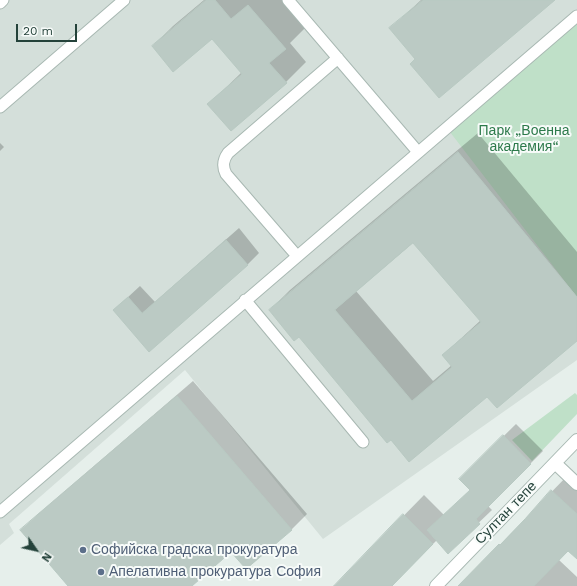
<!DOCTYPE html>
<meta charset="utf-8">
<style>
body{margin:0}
#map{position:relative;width:577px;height:586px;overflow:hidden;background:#e6efeb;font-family:"Work Sans",sans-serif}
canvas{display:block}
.north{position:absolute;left:16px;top:530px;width:40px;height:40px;-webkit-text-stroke:3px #f7fbf9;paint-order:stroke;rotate:124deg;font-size:11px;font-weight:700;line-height:16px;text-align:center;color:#24423a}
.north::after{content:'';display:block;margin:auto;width:14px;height:18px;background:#24423a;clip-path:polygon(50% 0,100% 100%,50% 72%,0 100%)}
.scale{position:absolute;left:16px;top:24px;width:61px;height:18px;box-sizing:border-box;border:2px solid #24423a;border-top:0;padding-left:5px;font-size:12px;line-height:14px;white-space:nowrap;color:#24423a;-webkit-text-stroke:3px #f7fbf9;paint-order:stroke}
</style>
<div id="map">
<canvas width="577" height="586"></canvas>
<div class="north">N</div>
<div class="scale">20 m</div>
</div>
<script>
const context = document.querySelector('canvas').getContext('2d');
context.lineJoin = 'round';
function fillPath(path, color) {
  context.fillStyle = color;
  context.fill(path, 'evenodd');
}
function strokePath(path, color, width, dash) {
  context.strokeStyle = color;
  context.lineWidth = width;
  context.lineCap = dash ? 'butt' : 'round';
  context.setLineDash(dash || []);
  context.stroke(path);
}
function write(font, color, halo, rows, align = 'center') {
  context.font = font + ' "Work Sans",sans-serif';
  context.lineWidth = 4;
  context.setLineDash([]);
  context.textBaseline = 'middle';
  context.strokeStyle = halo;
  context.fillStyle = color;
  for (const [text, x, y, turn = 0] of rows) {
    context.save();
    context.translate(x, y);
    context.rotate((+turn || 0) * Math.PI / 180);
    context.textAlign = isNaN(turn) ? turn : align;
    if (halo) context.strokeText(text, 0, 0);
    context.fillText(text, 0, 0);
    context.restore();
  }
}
fillPath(new Path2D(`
 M0,0H577V360L323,539L185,370L9,524L14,533L0,545Z`), '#d4dfda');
fillPath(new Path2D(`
 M577,22V297L450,132Z
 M575,393L577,395V414L532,461L512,440Z`), '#bfe0c8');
fillPath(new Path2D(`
 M204,0H282L305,28L290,43L306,62L286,82L209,104L242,72L212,37L153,46L173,26Z
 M421,0H553L416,59L391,28Z
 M478,133L577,252V340L487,395L409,460L299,335L270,310L290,290ZM414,242L481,320L443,355L452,365L433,381L356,291Z
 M0,143L4,147L0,151Z
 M239,228L259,253L247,265L149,350L114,310L140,286L155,302Z
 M193,381L307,514L292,529L247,568L232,550L190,586H69L22,530L37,515Z
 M516,424L543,451L488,506L492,510L448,552L437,540L391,586H335L424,495L444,515L471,490L460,479Z
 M570,473L577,479V558L568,549L559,560L577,577V586H460Z`), '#0003');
const building = new Path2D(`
 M206,0H215L231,19L248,5L286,49L269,63L287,83L231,131L207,104L242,74L212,39L173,72L152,46Z
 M423,0H555L439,98L410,64L415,59L389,28Z
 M458,152L577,297V341L497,408L487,397L409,462L391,440L387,443L299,337L294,341L269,310ZM413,243L481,322L442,355L452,367L412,401L335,310Z
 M226,240L248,265L149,352L113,310L128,297L142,313Z
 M177,396L292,530L246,569L231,552L192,586H68L20,530Z
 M503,435L531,464L476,519L480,524L448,554L427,530L470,490L459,479Z
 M551,490L577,514V559L568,551L534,586H458L499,544L500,545L525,519Z
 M403,514L433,544L392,586H334Z`);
fillPath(building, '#bbcac4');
strokePath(building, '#b8c9c2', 1);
const service = new Path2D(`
 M288,0L418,152
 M0,3L3,0
 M0,107L124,0
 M297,256L226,174C222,166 223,160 228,153L338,58
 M245,300L363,442
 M0,512L577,16`);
const minor = new Path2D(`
 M555,463L577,484
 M436,586L577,440`);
strokePath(service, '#a8b8b2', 13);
strokePath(minor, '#a8b8b2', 14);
strokePath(service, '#fff', 11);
strokePath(minor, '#fff', 12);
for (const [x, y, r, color] of [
 [83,550,4,"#5c6f8a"],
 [101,572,4,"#5c6f8a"]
]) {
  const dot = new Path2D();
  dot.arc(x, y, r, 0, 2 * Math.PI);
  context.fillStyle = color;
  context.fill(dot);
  strokePath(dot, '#f7fbf9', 1.5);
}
write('14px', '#2d7a4b', '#f7fbf9', [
 ["Парк „Военна",524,131],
 ["академия“",524,147]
]);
write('14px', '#24423a', '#f7fbf9', [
 ["Султан тепе",506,513,-46]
]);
write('14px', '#4e5e75', '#f7fbf9', [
 ["Софийска градска прокуратура",91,550],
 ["Апелативна прокуратура София",109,572]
], 'left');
</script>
